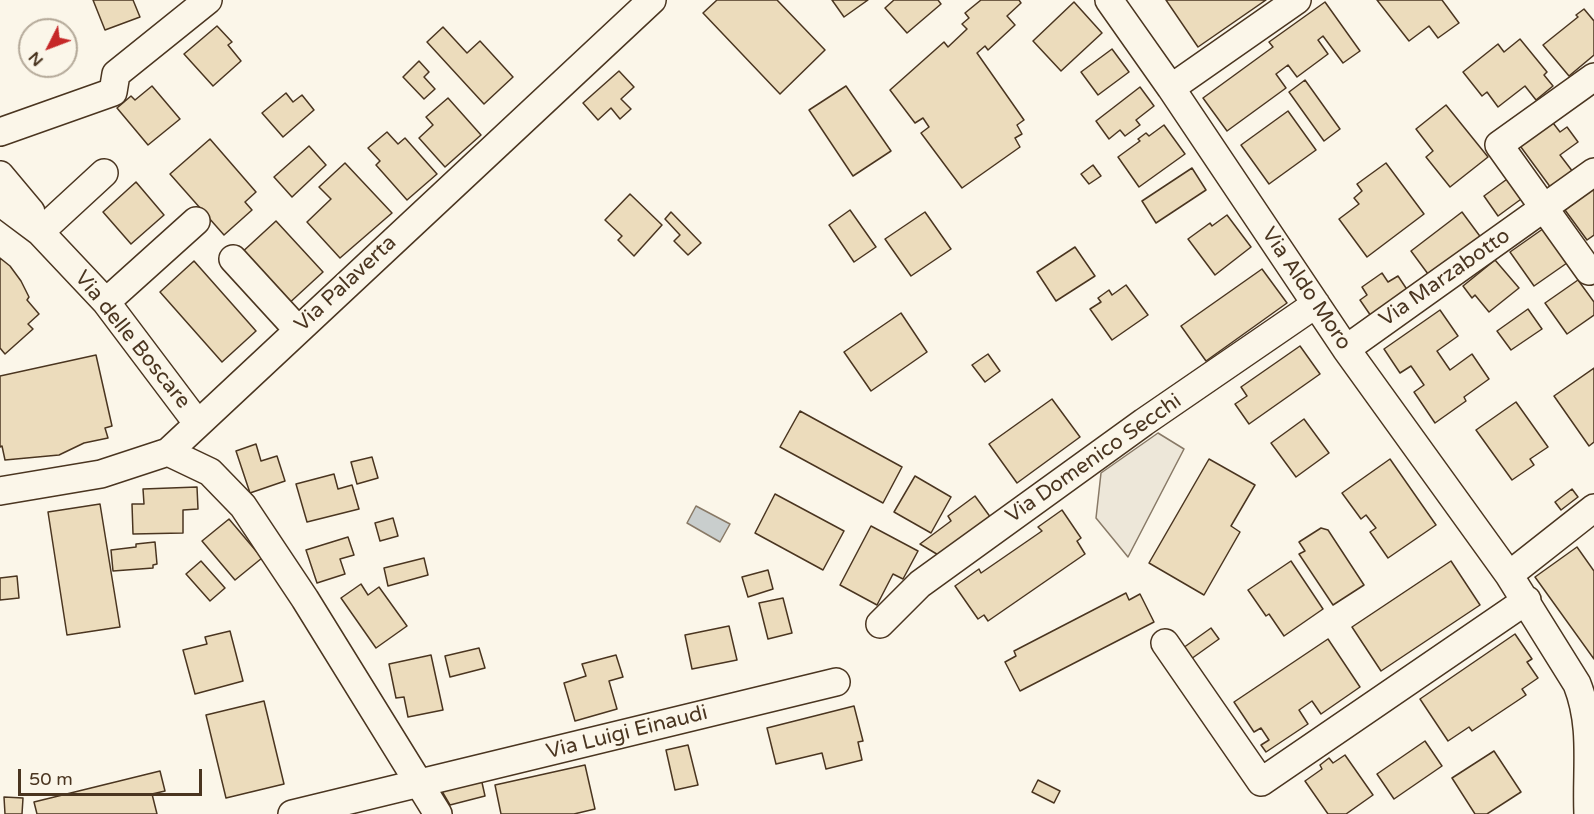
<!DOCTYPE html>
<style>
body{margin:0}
#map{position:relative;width:1594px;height:814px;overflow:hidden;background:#fbf6e9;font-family:"Varela Round",sans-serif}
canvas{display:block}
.north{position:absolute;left:18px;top:18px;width:60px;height:60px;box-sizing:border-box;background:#fbf6e9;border:2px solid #b4a999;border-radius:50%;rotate:228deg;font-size:16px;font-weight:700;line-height:24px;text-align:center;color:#4a3520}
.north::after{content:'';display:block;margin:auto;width:21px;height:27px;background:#c62828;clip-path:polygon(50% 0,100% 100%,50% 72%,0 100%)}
.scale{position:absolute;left:18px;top:769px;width:184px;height:27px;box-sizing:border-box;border:3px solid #4a3520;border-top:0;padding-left:8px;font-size:18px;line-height:21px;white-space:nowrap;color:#4a3520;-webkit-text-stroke:4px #fbf6e9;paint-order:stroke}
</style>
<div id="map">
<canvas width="1594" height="814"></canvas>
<div class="north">N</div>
<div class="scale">50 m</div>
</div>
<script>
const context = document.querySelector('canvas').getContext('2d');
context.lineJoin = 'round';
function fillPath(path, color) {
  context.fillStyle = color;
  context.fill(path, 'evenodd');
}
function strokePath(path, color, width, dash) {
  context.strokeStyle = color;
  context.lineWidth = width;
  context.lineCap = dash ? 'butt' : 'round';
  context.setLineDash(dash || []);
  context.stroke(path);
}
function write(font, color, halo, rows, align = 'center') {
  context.font = font + ' "Varela Round",sans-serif';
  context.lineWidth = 4.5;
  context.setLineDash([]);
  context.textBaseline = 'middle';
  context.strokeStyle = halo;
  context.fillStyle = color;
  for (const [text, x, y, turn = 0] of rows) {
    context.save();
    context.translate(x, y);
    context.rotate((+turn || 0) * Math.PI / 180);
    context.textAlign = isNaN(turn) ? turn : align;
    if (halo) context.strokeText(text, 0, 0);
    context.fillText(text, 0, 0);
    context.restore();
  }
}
const parking = new Path2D(`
 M1158,433L1184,449L1128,557L1096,518L1101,473Z`);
fillPath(parking, '#ede7d9');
strokePath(parking, '#887966', 1.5);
const water = new Path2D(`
 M696,506L730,524L720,542L687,523Z`);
fillPath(water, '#c9cecd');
strokePath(water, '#887966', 1.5);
const building = new Path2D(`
 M93,0H133L140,17L105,30Z
 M717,0H777L825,50L780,94L703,13Z
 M832,0H868L844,17Z
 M894,0H938L941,4L907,33L885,8Z
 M981,0H1019L1021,3L1007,16L1015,25L988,50L985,46L977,53L1024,120L1017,125L1022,134L1015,138L1020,147L962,188L921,133L929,127L923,118L915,123L890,90L944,42L948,47L967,29L962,24L969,18L965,13Z
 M1166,0H1266L1198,47Z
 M1377,0H1442L1459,23L1438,38L1429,26L1409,41Z
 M1074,2L1102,33L1061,71L1033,41Z
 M1325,2L1360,51L1343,63L1323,36L1318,40L1328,54L1297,77L1288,65L1276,74L1286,88L1227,131L1203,98L1273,47L1269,42Z
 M1584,9L1594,21V55L1569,76L1543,45L1578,17L1576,15Z
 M217,26L232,42L228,45L241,61L213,86L184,54Z
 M443,27L467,53L480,41L513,77L484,104L427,42Z
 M1520,39L1547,72L1544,75L1553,86L1536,100L1525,86L1498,107L1487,92L1482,96L1463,72L1498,44L1504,52Z
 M1112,49L1129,72L1098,95L1081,72Z
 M419,61L429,72L424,77L435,89L424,99L403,77Z
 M619,71L634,87L621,99L631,109L620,119L611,108L598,120L583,103Z
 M1305,80L1340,129L1324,141L1289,92Z
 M152,86L180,119L148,145L117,108L131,96L135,100Z
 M846,86L891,151L853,176L809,110Z
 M1140,87L1154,106L1136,120L1140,125L1125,136L1120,130L1109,139L1096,121Z
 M286,93L293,102L302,95L314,110L283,137L262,113Z
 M448,98L481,135L445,167L419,138L433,125L426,117Z
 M1446,105L1488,157L1450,187L1426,157L1433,151L1416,129Z
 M1288,111L1316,150L1269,184L1241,145Z
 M1550,119L1560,132L1567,127L1578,142L1560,155L1573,172L1551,188L1518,143Z
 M1164,125L1185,154L1139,187L1118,157L1140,141L1138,139L1146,133L1149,136Z
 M387,132L398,144L405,138L437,174L407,200L376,165L380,161L368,148Z
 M210,139L256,192L245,202L252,210L224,235L170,174Z
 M309,146L326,165L292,197L274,177Z
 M345,163L392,213L340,258L307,222L331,199L319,187Z
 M1386,163L1424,214L1367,257L1339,219L1359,204L1354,198L1362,191L1357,184Z
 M1093,165L1101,176L1089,184L1081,174Z
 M1192,168L1206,190L1156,223L1142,201Z
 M1514,174L1528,194L1498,216L1484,196Z
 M136,182L164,215L131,244L103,212Z
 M1594,188V235L1587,240L1565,210Z
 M630,194L662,225L634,256L618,240L622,236L605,220Z
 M850,210L876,247L854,262L829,225Z
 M671,212L701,243L688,255L674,241L680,235L665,219Z
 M925,212L951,249L911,276L885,239Z
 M1462,212L1482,239L1431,278L1411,251Z
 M1227,215L1251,247L1215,275L1188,239L1210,223L1212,226Z
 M276,221L323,272L286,306L239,255Z
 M1547,226L1567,263L1534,286L1510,252Z
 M1075,247L1095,276L1056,301L1037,272Z
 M0,258L10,266L21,281L29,297L27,300L39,314L28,324L33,329L5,354L0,348Z
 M1495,260L1519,288L1489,312L1475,295L1472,298L1463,286Z
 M194,261L256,331L222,362L160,292Z
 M1262,269L1287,303L1206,361L1181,326Z
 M1382,273L1388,282L1398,276L1408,291L1371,316L1360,300L1367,295L1362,287Z
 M1578,280L1594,302V315L1567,334L1545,303Z
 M1126,285L1148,315L1112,340L1090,309L1101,302L1098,298L1109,290L1112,295Z
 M1528,309L1542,329L1511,350L1497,331Z
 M1440,310L1458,336L1437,351L1450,370L1472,354L1489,379L1464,397L1466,401L1435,423L1414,392L1424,385L1411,366L1400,373L1384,349Z
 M901,313L927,352L871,391L844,352Z
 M1300,346L1320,374L1249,424L1235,404L1247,396L1241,387Z
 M988,354L1000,371L985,382L972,365Z
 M96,355L112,426L105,428L108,438L84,443L59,455L5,460L2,446L0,447V376Z
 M1594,368V442L1589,446L1554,396Z
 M1052,399L1080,437L1017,483L989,444Z
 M1516,402L1548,447L1530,459L1534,465L1512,480L1476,430Z
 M800,411L902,467L883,503L780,447Z
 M1304,419L1329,453L1296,477L1271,443Z
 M256,444L261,461L277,456L285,481L250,493L236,451Z
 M372,457L378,478L357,484L351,462Z
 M1209,459L1255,485L1231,526L1240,532L1204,595L1149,563Z
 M1390,459L1436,525L1388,558L1370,532L1376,528L1366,515L1361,519L1342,493Z
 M334,474L338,489L352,485L359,509L307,522L296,484Z
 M915,476L951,497L931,533L894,512Z
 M197,487L198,509L183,510V533L133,534L132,504H144L143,489Z
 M1572,489L1578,497L1561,510L1555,502Z
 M775,494L844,531L823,570L755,533Z
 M975,496L991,518L940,556L920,544L951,521L948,516Z
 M100,504L120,627L67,635L48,512Z
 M1062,510L1081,538L1077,541L1085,554L988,621L984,615L978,619L955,586L979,569L981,573L1042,531L1038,527Z
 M393,518L398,536L380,541L375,523Z
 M229,519L262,558L235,580L202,541Z
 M871,526L918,551L903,579L893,574L877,605L840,585Z
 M1321,528L1328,530L1364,585L1333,605L1299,554L1305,551L1299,542Z
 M348,537L354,555L340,559L345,574L317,583L306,550Z
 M155,542L157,564L153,565V568L113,571L111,550L136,547V544Z
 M1577,547L1594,571V659L1535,577Z
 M424,558L428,575L388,586L384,568Z
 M201,561L225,588L210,601L186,574Z
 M1291,561L1323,609L1284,636L1269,614L1266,616L1248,590Z
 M1451,561L1480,605L1381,671L1352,627Z
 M768,570L773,589L748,597L742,577Z
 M17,576L19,598L0,600V578Z
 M361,584L368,595L379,587L407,626L376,648L341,598Z
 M1126,593L1129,600L1140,594L1154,622L1020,691L1005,662L1016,656L1014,651Z
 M783,598L792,633L768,639L759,603Z
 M729,626L737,660L692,669L685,635Z
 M1211,628L1219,639L1191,659L1183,648Z
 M230,631L243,681L195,694L183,650L207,644L205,637Z
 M1515,634L1532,659L1527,662L1538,678L1522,689L1526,695L1472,731L1469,727L1448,741L1420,699Z
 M1328,639L1360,687L1321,714L1312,701L1299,710L1308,724L1266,752L1261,745L1269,740L1261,728L1254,732L1234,702Z
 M479,648L485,668L450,677L445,656Z
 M431,655L443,710L408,717L404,697L396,698L389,664Z
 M616,655L623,677L609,681L617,709L575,721L564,683L586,676L582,664Z
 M264,701L284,784L226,798L206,715Z
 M854,706L863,741L858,742L862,760L826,769L822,753L776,764L767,728Z
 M1425,741L1442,766L1394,799L1377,774Z
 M688,745L698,785L675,790L666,750Z
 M1494,751L1521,792L1487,814H1475L1452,778Z
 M1345,755L1373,795L1346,814H1328L1305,781L1322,769L1320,765L1329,758L1333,763Z
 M585,765L595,809L574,814H501L495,785Z
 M160,771L165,791L152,794L157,814H37L34,802Z
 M481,778L485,796L450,805L443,793L442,788Z
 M1038,780L1060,791L1054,803L1032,792Z
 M4,797L23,798L22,814H5Z`);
fillPath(building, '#ecdcbc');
strokePath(building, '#4a3520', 1.5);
const minor = new Path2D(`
 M1109,0L1171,88L1346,349L1509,575L1577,684C1594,727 1586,769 1588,814
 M1171,88L1297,0
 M0,132L113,92L116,74L208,0
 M0,175L31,212
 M0,202L40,232L106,302L198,424
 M40,232L104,173
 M233,259L298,330
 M1589,271L1499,145L1594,77
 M106,302L196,221
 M1346,349L1594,172
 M168,452L210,472L243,506L305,599L438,814
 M0,491L101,474L168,452L652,0
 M1509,575L1594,508
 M880,624L920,584L1144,422L1316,304
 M1165,643L1261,782L1527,600
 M292,814L836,682`);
strokePath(minor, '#4a3520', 30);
strokePath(minor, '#fbf6e9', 27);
write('21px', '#4a3520', '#fbf6e9', [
 ["Via Marzabotto",1445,278,-35],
 ["Via Palaverta",346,284,-43],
 ["Via Aldo Moro",1306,289,56],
 ["Via delle Boscare",132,340,51],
 ["Via Domenico Secchi",1094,459,-35],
 ["Via Luigi Einaudi",627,733,-14]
]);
</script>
